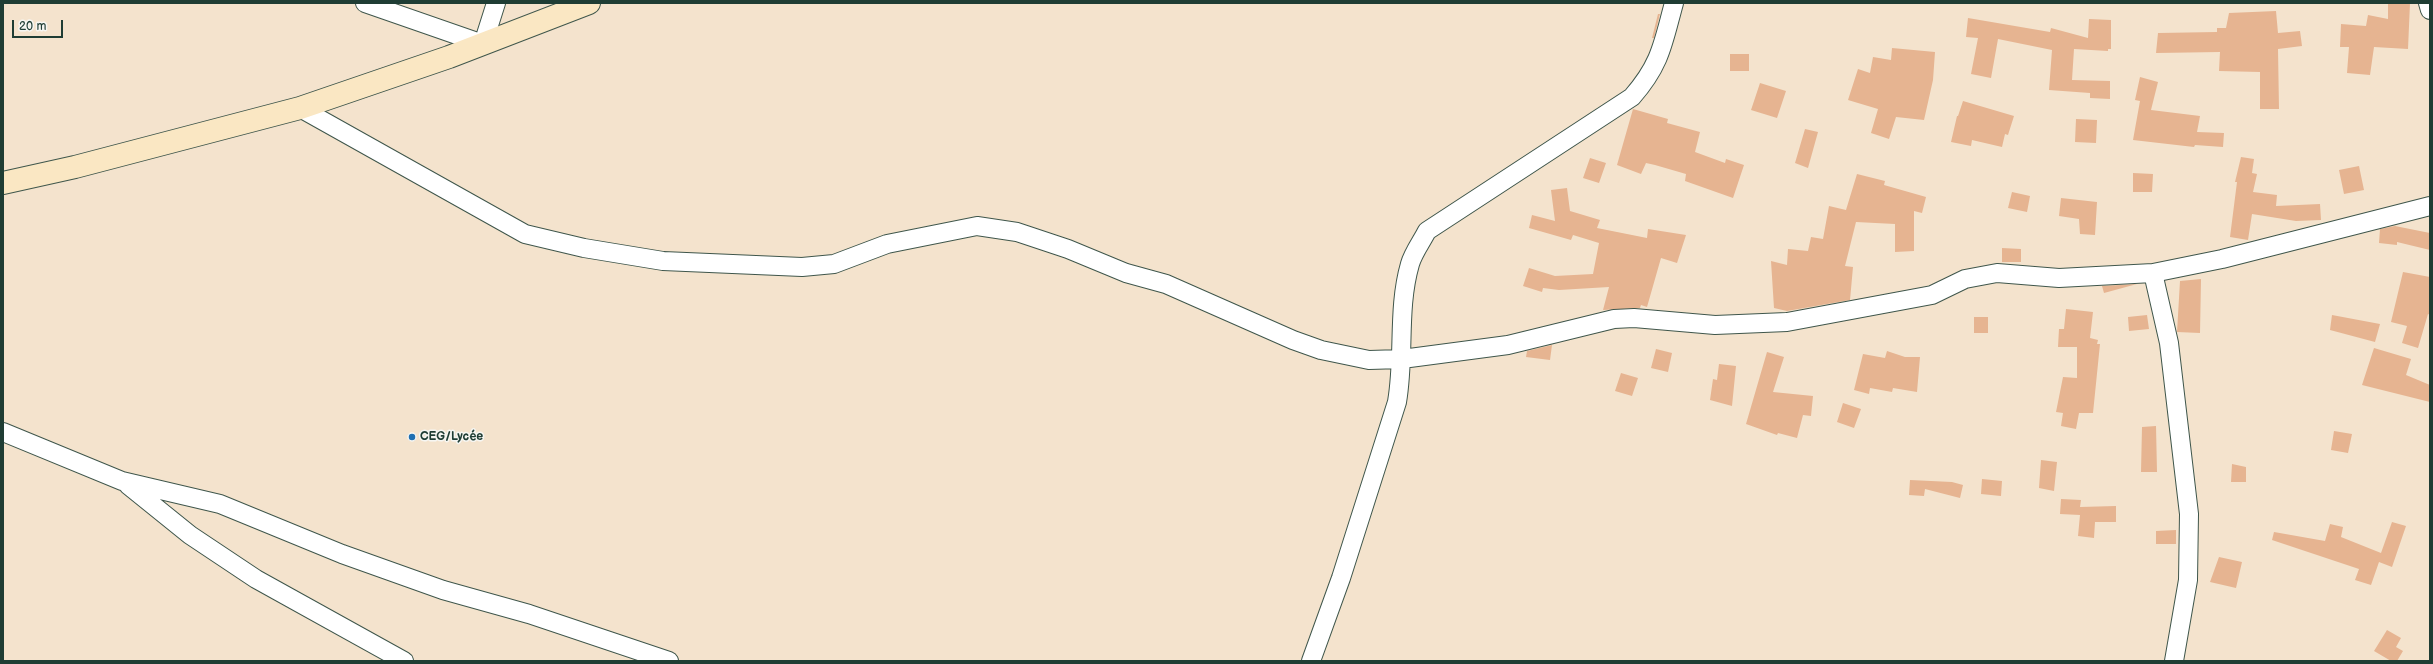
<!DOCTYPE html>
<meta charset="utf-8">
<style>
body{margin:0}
#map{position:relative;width:2433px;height:664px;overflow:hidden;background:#f4e3cd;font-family:"Balsamiq Sans",sans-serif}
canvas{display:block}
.frame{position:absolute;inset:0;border:4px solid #1f3d34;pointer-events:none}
.scale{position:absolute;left:12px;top:20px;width:51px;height:18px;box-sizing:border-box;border:2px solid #1f3d34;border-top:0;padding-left:5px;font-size:12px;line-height:14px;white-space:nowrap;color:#1f3d34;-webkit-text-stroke:3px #f6f6f2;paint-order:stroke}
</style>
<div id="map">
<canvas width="2433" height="664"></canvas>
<div class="frame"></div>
<div class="scale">20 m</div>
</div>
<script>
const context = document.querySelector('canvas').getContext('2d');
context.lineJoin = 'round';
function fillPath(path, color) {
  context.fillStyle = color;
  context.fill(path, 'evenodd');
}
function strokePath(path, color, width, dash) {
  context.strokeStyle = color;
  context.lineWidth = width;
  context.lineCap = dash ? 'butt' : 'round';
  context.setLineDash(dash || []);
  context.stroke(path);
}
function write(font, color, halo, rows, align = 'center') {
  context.font = font + ' "Balsamiq Sans",sans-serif';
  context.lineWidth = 3;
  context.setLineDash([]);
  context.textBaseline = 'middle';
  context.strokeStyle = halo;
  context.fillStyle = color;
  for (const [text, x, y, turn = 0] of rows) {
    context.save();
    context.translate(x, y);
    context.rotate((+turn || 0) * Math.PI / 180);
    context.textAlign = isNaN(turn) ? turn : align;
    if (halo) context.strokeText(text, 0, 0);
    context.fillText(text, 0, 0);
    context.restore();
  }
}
fillPath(new Path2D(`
 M2388,3H2410L2408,49L2374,47L2370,75L2347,73L2349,47H2340L2341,24L2366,26L2368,15L2388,19Z
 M2276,11L2278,33L2300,31L2302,46L2278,49L2279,109H2260V72L2219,71L2220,52L2156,53L2158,33L2217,32V28H2226L2229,13Z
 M1658,14H1660L1654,38H1652Z
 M1968,18L2050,32L2051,28L2088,38L2089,19L2111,20V49H2108V51L2074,49L2072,80L2110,81V99L2090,98V93L2049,90L2052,50L1998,39L1991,78L1971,74L1978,38L1966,37Z
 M1892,48L1935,52L1933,80L1924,120L1896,117L1889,139L1871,133L1878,109L1848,100L1858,69L1870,73L1873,57L1891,60Z
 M1730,54H1749V71H1730Z
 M2140,77L2158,82L2151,110L2200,116L2197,132L2224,133L2223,147L2195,145L2194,147L2133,140L2140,101L2135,100Z
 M1760,83L1786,91L1777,118L1751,110Z
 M1963,101L2014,116L2008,135L2005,134L2002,147L1972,140L1971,146L1951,142L1957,116H1958Z
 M1633,109L1668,119L1667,123L1700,132L1695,152L1725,163L1726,159L1744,165L1733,198L1685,181L1686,174L1655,165L1646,163L1641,174L1617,165Z
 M2076,119L2097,120L2096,143L2075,142Z
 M1805,129L1818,132L1808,168L1795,163Z
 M2241,157L2254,159L2252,173L2257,174L2253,192L2277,195L2276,206L2320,204L2321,220L2296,221L2252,214L2248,240L2230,237L2237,182H2235Z
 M1590,158L1606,163L1599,183L1583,178Z
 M2359,166L2364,190L2344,194L2339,170Z
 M2133,173L2153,174L2152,192H2133Z
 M1857,174L1885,181L1884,185L1926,197L1922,213L1914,211V251L1895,252V224L1856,222L1845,266L1853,267L1850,300L1787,311L1774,308L1771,261L1787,265L1788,249L1808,251L1811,237L1823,239L1829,206L1846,210Z
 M1567,188L1570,211L1600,220L1597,228L1647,238L1648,229L1686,235L1677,263L1661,258L1647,307L1641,305L1640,308L1603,310L1609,287L1559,290L1543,288L1542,292L1523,286L1529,268L1555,276L1593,274L1599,243L1573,235L1571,240L1529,228L1532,215L1555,221L1551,190Z
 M2012,192L2030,196L2027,212L2008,208Z
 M2061,198L2097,202L2095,235L2080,234L2079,219L2059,216Z
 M2395,226L2430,233V250L2397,242V245L2379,243L2380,229Z
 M2002,248L2021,249V262H2002Z
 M2403,272L2430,277V315L2428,314L2418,348L2402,343L2407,326L2391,322Z
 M2201,279L2200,333L2177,332L2180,281Z
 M2137,284L2104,293L2102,286Z
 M2066,309L2093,312L2090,338L2098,340L2097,344H2100L2093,413H2079L2076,429L2061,426L2063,413L2056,412L2063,377L2077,378V347H2058L2059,329H2064Z
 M2147,315L2149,329L2129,331L2128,317Z
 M2332,315L2380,324L2375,342L2330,330Z
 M1974,317H1988V333H1974Z
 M1552,345L1550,360L1526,357L1527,351Z
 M2374,348L2411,359L2406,375L2430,385V402L2362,385Z
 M1656,349L1672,353L1668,372L1651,368Z
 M1887,351L1905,357H1920L1917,392L1893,388L1892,392L1870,388L1869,394L1854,390L1863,354L1885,358Z
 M1767,352L1784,357L1773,392L1813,396L1811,416L1803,415L1797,438L1778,433L1777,435L1746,424Z
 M1719,364L1736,366L1732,406L1710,400L1713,379L1717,380Z
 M1621,373L1638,378L1632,396L1615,391Z
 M1843,403L1861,409L1854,428L1837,422Z
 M2156,426L2157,472H2141L2142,427Z
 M2334,431L2352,434L2348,453L2331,450Z
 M2041,460L2057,462L2054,491L2039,488Z
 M2232,464L2246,467V482H2231Z
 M1982,479L2002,481L2001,496L1981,494Z
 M1910,480L1952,482L1963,485L1960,498L1925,489L1924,496L1909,495Z
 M2061,499L2081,500L2080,507L2116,506V522H2095L2094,538L2078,536L2080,515L2060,514Z
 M2392,522L2406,526L2392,567L2379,562L2371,585L2355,580L2359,569L2272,540L2274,532L2325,541L2330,524L2343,527L2341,537L2381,553Z
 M2176,530V544H2156V531Z
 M2219,557L2242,562L2236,588L2210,582Z
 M2387,630L2401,638L2396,647L2403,651L2397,661H2391L2374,651Z`), '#e6b491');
const street = new Path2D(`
 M365,3L483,44L496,3
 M2428,3L2430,10
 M300,108L525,234L584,248L663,261L802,267L834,264L887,244L977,226L1017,232L1068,249L1126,273L1166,284L1293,340L1321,350L1369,360L1402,359L1508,345L1614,319L1634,318L1715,325L1787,322L1932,295L1965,279L1997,273L2059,278L2153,273L2222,259L2430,206
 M2153,273L2169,343L2189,514L2188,580L2174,661
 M3,432L122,481L220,504L342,554L443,590L529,614L669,661
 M128,485L190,535L256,579L404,661
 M1311,661L1341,578L1397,402C1405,356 1397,309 1410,264C1413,253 1422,241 1427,231L1632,97C1661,64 1663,43 1674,3`);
const secondary = new Path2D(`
 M3,183L75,167L300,108L449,57L589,3`);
strokePath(street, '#3f564b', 20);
strokePath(secondary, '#3f564b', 24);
strokePath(street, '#fff', 18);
strokePath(secondary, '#fae7c3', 22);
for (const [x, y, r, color] of [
 [412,437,4,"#1f6fb2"]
]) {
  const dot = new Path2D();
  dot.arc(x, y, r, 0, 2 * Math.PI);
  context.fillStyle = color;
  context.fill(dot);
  strokePath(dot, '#f6f6f2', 1.5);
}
write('bold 12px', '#1f3d34', '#f6f6f2', [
 ["CEG/Lycée",420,437]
], 'left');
</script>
